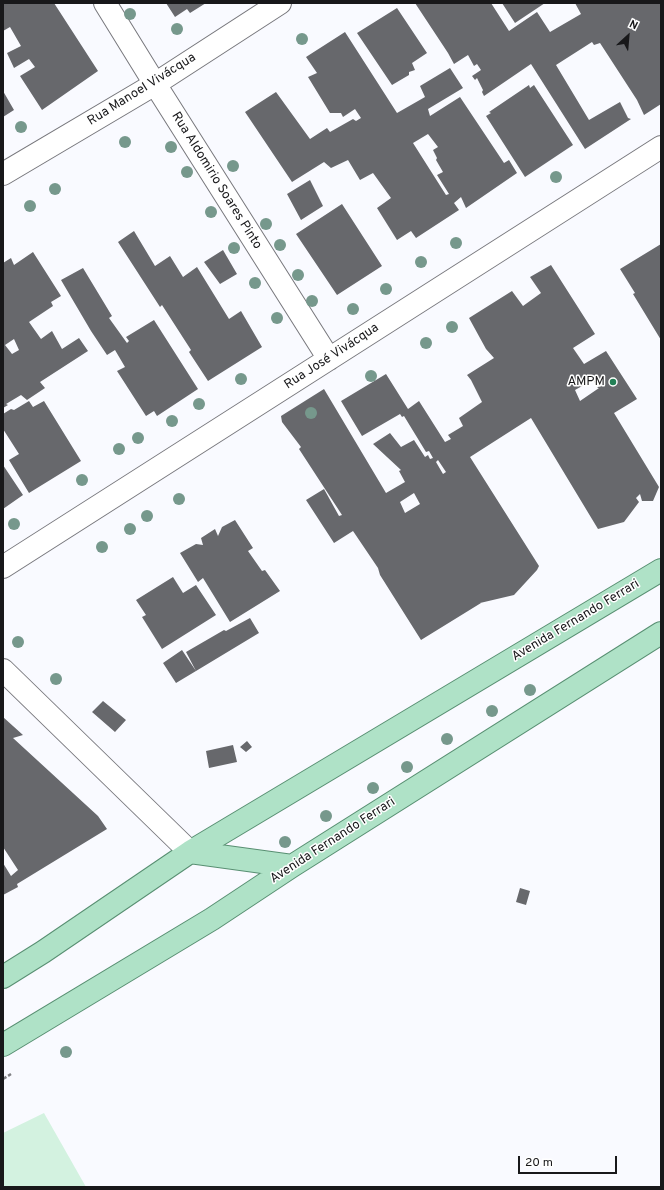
<!DOCTYPE html>
<meta charset="utf-8">
<style>
body{margin:0}
#map{position:relative;width:664px;height:1190px;overflow:hidden;background:#f9faff;font-family:Overpass,sans-serif}
canvas{display:block}
.frame{position:absolute;inset:0;border:4px solid #18181a;pointer-events:none}
.north{position:absolute;left:608px;top:16px;width:40px;height:40px;-webkit-text-stroke:3px #fff;paint-order:stroke;rotate:26deg;font-size:11px;font-weight:700;line-height:16px;text-align:center;color:#18181a}
.north::after{content:'';display:block;margin:auto;width:14px;height:18px;background:#18181a;clip-path:polygon(50% 0,100% 100%,50% 72%,0 100%)}
.scale{position:absolute;left:518px;top:1156px;width:99px;height:18px;box-sizing:border-box;border:2px solid #18181a;border-top:0;padding-left:5px;font-size:12px;line-height:14px;white-space:nowrap;color:#18181a;-webkit-text-stroke:3px #fff;paint-order:stroke}
</style>
<div id="map">
<canvas width="664" height="1190"></canvas>
<div class="frame"></div>
<div class="north">N</div>
<div class="scale">20 m</div>
</div>
<script>
const context = document.querySelector('canvas').getContext('2d');
context.lineJoin = 'round';
function fillPath(path, color) {
  context.fillStyle = color;
  context.fill(path, 'evenodd');
}
function strokePath(path, color, width, dash) {
  context.strokeStyle = color;
  context.lineWidth = width;
  context.lineCap = dash ? 'butt' : 'round';
  context.setLineDash(dash || []);
  context.stroke(path);
}
function write(font, color, halo, rows, align = 'center') {
  context.font = font + ' Overpass,sans-serif';
  context.lineWidth = 3;
  context.setLineDash([]);
  context.textBaseline = 'middle';
  context.strokeStyle = halo;
  context.fillStyle = color;
  for (const [text, x, y, turn = 0] of rows) {
    context.save();
    context.translate(x, y);
    context.rotate((+turn || 0) * Math.PI / 180);
    context.textAlign = isNaN(turn) ? turn : align;
    if (halo) context.strokeText(text, 0, 0);
    context.fillText(text, 0, 0);
    context.restore();
  }
}
fillPath(new Path2D(`
 M44,1113L86,1187H3V1133Z`), '#d3f2e0');
fillPath(new Path2D(`
 M3,3H54L98,71L42,110L20,76L35,67L29,59L14,68L7,53L21,46L10,27L3,31Z
 M166,3H206L190,13L187,9L175,17Z
 M415,3H491L509,31L537,12L550,32L581,14L575,3H661V104L644,115L637,100L600,43L594,45L592,42L556,65L589,120L620,102L628,118L631,119L585,149L531,64L484,96L482,92L483,90L477,78L475,80L472,76L481,70L477,64L474,66L468,55L454,64L448,53Z
 M502,3H545L515,23Z
 M397,8L427,53L412,63L415,70L409,72V75L392,85L357,33Z
 M345,32L397,113L425,97L420,86L450,68L463,88L428,109L430,116L460,97L504,163L509,160L517,173L466,208L461,197L454,203L459,210L416,238L411,231L397,240L377,208L391,198L373,173L360,180L348,160L331,168L324,162L292,182L245,112L276,92L310,139L327,128L330,132L353,119L356,121L361,118L355,109L343,117L341,113H330L308,77L317,73L306,57ZM428,134L438,147L433,150L437,158L436,160L443,172L437,175L449,194L446,195L413,143Z
 M529,85L530,88L534,85L573,145L525,177L486,116L491,113L489,112Z
 M3,91L14,110L3,117Z
 M310,180L323,206L301,220L287,194Z
 M342,204L382,266L337,295L296,234Z
 M134,231L155,266L170,256L183,277L197,267L229,319L241,311L262,347L208,381L189,352L191,350L162,305L160,307L118,242Z
 M661,244V340L633,294L635,293L620,269Z
 M223,250L237,274L220,284L204,262Z
 M33,252L61,296L51,302L53,306L29,322L41,339L52,331L62,349L79,338L88,351L40,382L45,388L27,400L21,395L6,404L8,405L3,408V263L11,258L14,265ZM14,339L19,350L12,354L5,345Z
 M551,265L595,334L573,348L584,364L606,351L637,399L614,413L659,487L653,501H642L640,494L636,498L639,502L624,522L598,529L531,418L470,457L539,566L537,570L514,595L480,603H481L421,640L380,575L378,568L353,531L334,543L306,500L324,489L339,516L342,515L299,449L301,447L282,422L281,416L324,389L386,493L405,482L399,471L401,470L373,444L390,433L401,447L414,440L425,457L428,455L430,459L433,458L429,451L426,452L404,416L402,417L400,414L362,436L341,401L386,374L408,409L419,401L445,442L451,439L448,435L463,426L459,418L482,402L471,380L467,375L494,358L486,349L469,318L512,291L523,306L541,293L530,277ZM593,380L595,383L600,380L602,384L597,388H599L580,401L575,390ZM438,460L446,472L443,474L436,462ZM414,493L420,504L405,513L400,502Z
 M83,268L112,316L109,318L127,343L129,341L126,337L154,320L198,389L157,416L154,411L146,416L117,371L125,367L115,350L107,355L91,331L61,280Z
 M29,401L33,407L44,401L81,461L29,493L9,460L19,454L3,429V414L11,409L14,410Z
 M3,465L23,495L3,509Z
 M235,520L253,548L248,551L262,571L265,570L280,591L230,622L203,578L198,582L180,553L196,544L203,545L201,538L215,529L218,536L222,527Z
 M173,577L183,593L196,585L216,615L162,649L142,617L146,615L136,600Z
 M250,618L259,633L196,671L186,652L224,630L226,631Z
 M182,650L196,671L176,683L163,663Z
 M103,701L126,720L115,732L92,712Z
 M3,717L23,735L13,738L98,816L107,829L17,884L18,887L3,895V863L11,876L18,870L3,847Z
 M247,741L252,747L246,752L240,747Z
 M233,745L237,762L209,768L206,751Z
 M520,888L530,891L526,905L516,902Z`), '#67686c');
const minor = new Path2D(`
 M105,3L155,84L329,359
 M3,174L155,84L280,3
 M3,567L661,147
 M3,670L190,852`);
const primary = new Path2D(`
 M190,852L292,866
 M3,977L43,952L190,852L661,570
 M3,1045L212,919L292,866L661,633`);
strokePath(minor, '#78787d', 24);
strokePath(primary, '#588f72', 24);
strokePath(new Path2D(`
 M3,1079L11,1074`), '#808184', 2.5, [4, 2]);
strokePath(minor, '#fff', 22);
strokePath(primary, '#afe2c7', 22);
context.fillStyle = '#76988c';
for (const [x, y] of [
 [130,14],
 [177,29],
 [302,39],
 [21,127],
 [125,142],
 [171,147],
 [233,166],
 [187,172],
 [556,177],
 [55,189],
 [30,206],
 [211,212],
 [266,224],
 [456,243],
 [280,245],
 [234,248],
 [421,262],
 [298,275],
 [255,283],
 [386,289],
 [312,301],
 [353,309],
 [277,318],
 [452,327],
 [426,343],
 [371,376],
 [241,379],
 [199,404],
 [311,413],
 [172,421],
 [138,438],
 [119,449],
 [82,480],
 [179,499],
 [147,516],
 [14,524],
 [130,529],
 [102,547],
 [18,642],
 [56,679],
 [530,690],
 [492,711],
 [447,739],
 [407,767],
 [373,788],
 [326,816],
 [285,842],
 [66,1052]
]) {
  context.beginPath();
  context.arc(x, y, 6, 0, 2 * Math.PI);
  context.fill();
}
for (const [x, y, r, color] of [
 [613,382,4,"#238056"]
]) {
  const dot = new Path2D();
  dot.arc(x, y, r, 0, 2 * Math.PI);
  context.fillStyle = color;
  context.fill(dot);
  strokePath(dot, '#fff', 1.5);
}
write('13px', '#18181a', '#fff', [
 ["Rua Manoel Vivácqua",142,90,-32],
 ["Rua Aldomirio Soares Pinto",216,181,58],
 ["Rua José Vivácqua",332,357,-33],
 ["Avenida Fernando Ferrari",576,621,-31],
 ["Avenida Fernando Ferrari",333,841,-33]
]);
write('13px', '#18181a', '#fff', [
 ["AMPM",605,382]
], 'right');
</script>
